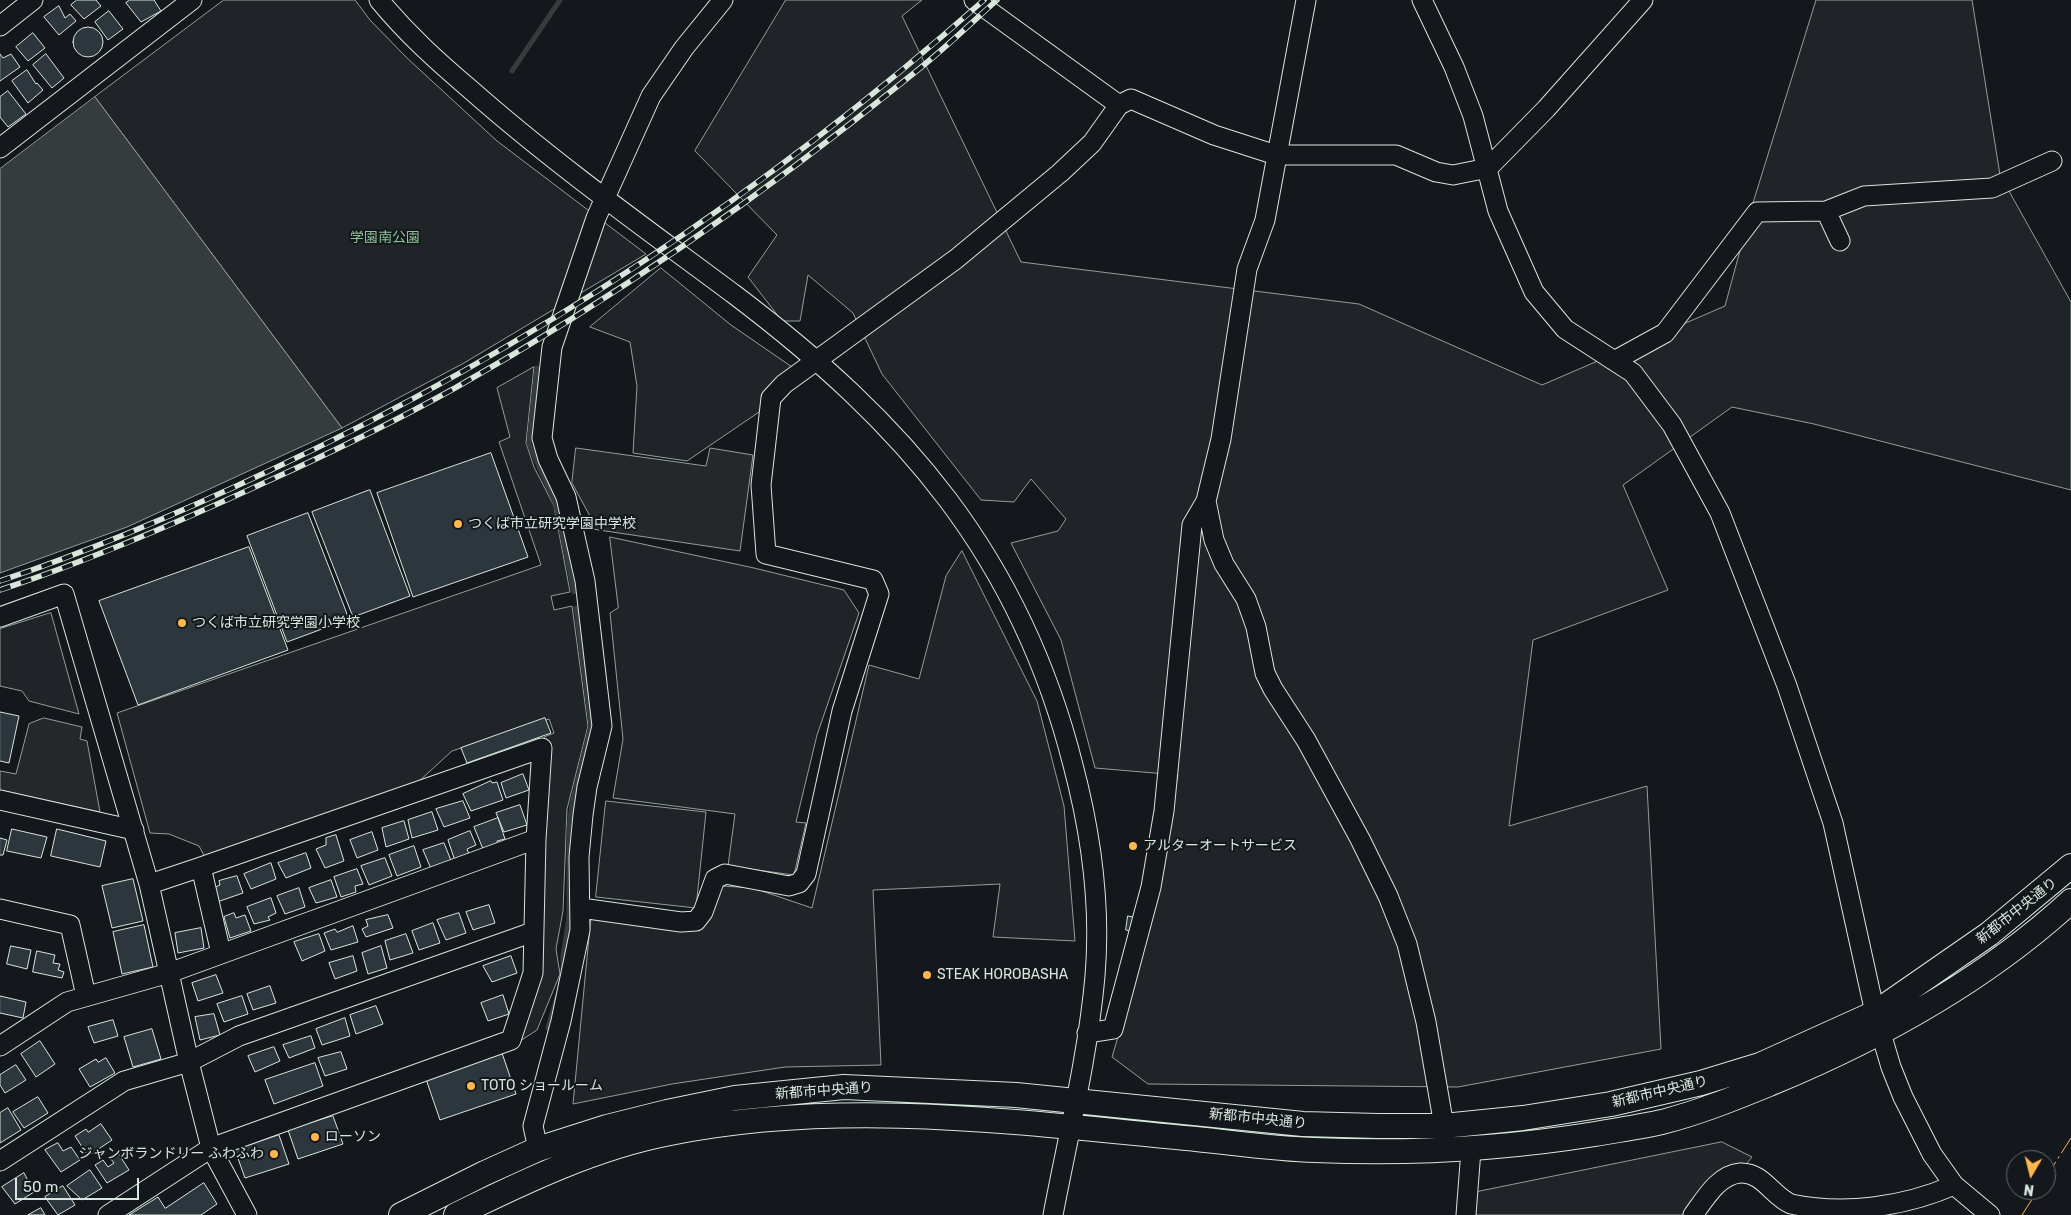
<!DOCTYPE html>
<meta charset="utf-8">
<style>
body{margin:0}
#map{position:relative;width:2071px;height:1215px;overflow:hidden;background:#14181c;font-family:Rubik,sans-serif}
canvas{display:block}
.north{position:absolute;left:2006px;top:1150px;width:50px;height:50px;box-sizing:border-box;background:#14181c;border:1px solid #626a69;border-radius:50%;rotate:188deg;font-size:14px;font-weight:700;line-height:20px;text-align:center;color:#d8e6dc}
.north::after{content:'';display:block;margin:auto;width:18px;height:22px;background:#ffb74d;clip-path:polygon(50% 0,100% 100%,50% 72%,0 100%)}
.scale{position:absolute;left:15px;top:1178px;width:124px;height:22px;box-sizing:border-box;border:2px solid #d8e6dc;border-top:0;padding-left:6px;font-size:15px;line-height:18px;white-space:nowrap;color:#d8e6dc;-webkit-text-stroke:4px #14181c;paint-order:stroke}
</style>
<div id="map">
<canvas width="2071" height="1215"></canvas>
<div class="north">N</div>
<div class="scale">50 m</div>
</div>
<script>
const context = document.querySelector('canvas').getContext('2d');
context.lineJoin = 'round';
function fillPath(path, color) {
  context.fillStyle = color;
  context.fill(path, 'evenodd');
}
function strokePath(path, color, width, dash) {
  context.strokeStyle = color;
  context.lineWidth = width;
  context.lineCap = dash ? 'butt' : 'round';
  context.setLineDash(dash || []);
  context.stroke(path);
}
function write(font, color, halo, rows, align = 'center') {
  context.font = font + ' Rubik,"Noto Sans JP",sans-serif';
  context.lineWidth = 4;
  context.setLineDash([]);
  context.textBaseline = 'middle';
  context.strokeStyle = halo;
  context.fillStyle = color;
  for (const [text, x, y, turn = 0] of rows) {
    context.save();
    context.translate(x, y);
    context.rotate((+turn || 0) * Math.PI / 180);
    context.textAlign = isNaN(turn) ? turn : align;
    if (halo) context.strokeText(text, 0, 0);
    context.fillText(text, 0, 0);
    context.restore();
  }
}
const green = new Path2D(`
 M224,0H355L370,20L406,57L497,141L646,254L464,363L342,428L95,97Z
 M786,0H922L902,16L1021,262L1359,304L1542,385L1725,306L1752,206L1816,0H1972L2000,175L2071,302V490L1814,424L1732,407L1623,485L1668,590L1533,640L1509,826L1647,786L1661,1049L1458,1087L1148,1084L1112,1057L1146,942L1178,775L1095,768L1061,640L1011,543L1058,531L1066,519L1031,479L1014,502L981,500L882,374L853,313L808,275L800,321H782L748,277L777,235L695,151Z
 M661,268L731,325L792,367L762,410L687,461L633,453L637,386L630,342L590,327Z
 M534,367L526,443L534,467L554,506L570,592L551,596L554,610L572,606L588,726L567,809L563,911L556,949L560,974L537,1030L520,1041L538,983L544,737L554,733L549,719L452,751L417,783L206,859L199,846L169,834L150,833L117,713L541,565L499,442L510,437L497,388Z
 M610,537L754,568L844,590L859,613L817,735L796,822L806,823L794,875L728,866L735,814L613,798L623,739L610,613L618,608Z
 M962,551L1037,701L1064,806L1075,941L993,937L1000,884L873,890L881,1065L785,1067L672,1084L573,1104L591,916L693,930L722,886L753,888L812,908L869,665L919,679L946,576Z
 M51,613L79,714L29,701L22,691L0,686V629Z
 M606,801L706,812L696,908L596,897Z
 M1722,1142L1752,1157L1704,1215H1476L1472,1193Z`);
fillPath(green, '#202428');
strokePath(green, '#939e99', 1);
const parking = new Path2D(`
 M576,448L706,466L710,448L753,455L740,551L592,529L591,518L572,483Z
 M44,718L82,727L80,739L87,741L100,812L0,790V771L16,774L29,724Z`);
fillPath(parking, '#24282b');
strokePath(parking, '#939e99', 1);
const water = new Path2D(`
 M95,97L342,428L127,527L0,573V169Z`);
fillPath(water, '#363b3e');
strokePath(water, '#939e99', 1);
strokePath(new Path2D(`
 M512,71L560,0
 M537,368L529,444L556,505L574,592
 M563,970V956L569,917V828L572,804L591,725L576,608
 M548,1028L557,997`), '#363b3e', 5);
const building = new Path2D(`
 M77,0H96L101,6L84,19L71,5Z
 M130,0H154L161,11L141,22L126,3Z
 M59,6L65,18L70,14L76,21L59,35L44,17Z
 M109,11L123,29L108,40L95,22Z
 M73 42a15 15 0 1 1 30 0a15 15 0 1 1-30 0Z
 M33,33L45,48L28,61L16,47Z
 M0,54L3,58L11,54L20,67L0,81Z
 M46,54L64,78L52,88L33,65Z
 M27,70L36,84L37,83L43,90L28,103L12,81Z
 M8,91L26,114L8,127L0,117V97Z
 M491,453L528,557L413,597L377,493Z
 M370,490L410,596L353,617L312,512Z
 M308,513L349,619L287,642L247,536Z
 M249,547L288,650L138,705L99,601Z
 M0,712L19,716L9,763L0,761Z
 M545,718L551,733L467,763L461,748Z
 M523,774L529,790L506,798L501,783Z
 M491,781L492,783L497,782L503,800L471,811L463,794Z
 M463,801L470,818L444,827L436,809Z
 M520,805L527,825L504,832L496,813Z
 M432,812L438,830L412,838L408,820Z
 M498,818L505,839L497,841L498,850L485,854L474,827Z
 M404,821L409,839L386,847L382,828Z
 M12,829L47,837L41,858L7,851Z
 M57,829L106,841L100,867L51,856Z
 M470,831L476,845L467,849L470,857L455,861L448,840Z
 M372,832L378,850L357,858L350,840Z
 M336,835L344,861L325,868L316,849L326,845V838Z
 M0,838L7,840L3,855H0Z
 M444,843L452,863L432,871L423,850Z
 M414,846L421,867L397,876L389,855Z
 M306,853L311,868L286,878L278,863Z
 M385,858L392,876L369,885L361,866Z
 M271,863L276,879L251,889L244,874Z
 M357,869L363,884L355,886L356,892L341,897L334,877Z
 M237,876L243,893L217,902L211,889L220,885L219,881Z
 M133,879L143,921L112,928L102,886Z
 M331,880L337,897L316,903L309,888Z
 M299,888L305,907L285,914L277,896Z
 M271,898L276,913L268,917L270,920L254,924L247,907Z
 M489,905L495,923L473,930L466,912Z
 M234,913L236,918L245,915L251,931L230,938L224,917Z
 M459,913L466,933L446,940L437,920Z
 M388,915L393,928L366,937L362,929L368,926L366,920Z
 M1128,916L1133,917L1130,931L1126,930Z
 M433,923L440,943L419,950L412,931Z
 M144,925L153,967L122,974L113,932Z
 M353,926L358,942L331,950L324,933L335,929L337,932Z
 M201,928L204,948L178,953L175,933Z
 M319,934L325,951L302,961L294,942Z
 M406,934L413,953L390,960L385,941Z
 M11,946L31,950L27,969L7,964Z
 M381,946L387,968L368,974L362,953Z
 M37,951L55,955L53,963L60,964L58,970L64,972L62,978L33,972Z
 M353,956L357,971L335,979L329,963Z
 M511,956L517,973L492,982L483,966Z
 M216,975L223,993L198,1001L192,983Z
 M270,986L276,1003L253,1010L247,994Z
 M503,995L509,1014L488,1021L481,1003Z
 M0,996L26,1002L23,1018L0,1013Z
 M242,996L248,1014L224,1022L217,1004Z
 M376,1006L383,1024L356,1034L350,1015Z
 M214,1014L220,1035L200,1040L195,1017Z
 M345,1018L350,1036L322,1045L316,1029Z
 M113,1020L118,1036L94,1043L88,1027Z
 M152,1029L161,1059L133,1067L124,1037Z
 M311,1036L315,1048L289,1058L283,1045Z
 M40,1041L55,1064L36,1077L21,1054Z
 M274,1047L280,1061L255,1072L248,1056Z
 M341,1052L347,1069L325,1076L318,1058Z
 M502,1053L516,1094L440,1120L426,1079Z
 M106,1058L115,1073L90,1087L79,1069L96,1059L98,1062Z
 M315,1063L323,1086L274,1104L265,1080Z
 M16,1065L26,1080L5,1093L0,1085V1075Z
 M38,1097L48,1113L24,1128L13,1112Z
 M8,1108L21,1130L0,1143V1113Z
 M333,1116L343,1144L298,1159L288,1130Z
 M101,1124L112,1140L88,1156L75,1136L86,1129L88,1132Z
 M279,1135L289,1164L245,1178L235,1150Z
 M58,1143L63,1151L71,1147L80,1160L61,1172L45,1150Z
 M118,1153L129,1170L107,1183L95,1165L103,1160L108,1167L114,1163L110,1158Z
 M90,1170L102,1188L82,1200L67,1186Z
 M24,1173L34,1192L15,1204L2,1187Z
 M204,1183L217,1204L201,1215H129L158,1197L165,1208Z
 M63,1186L75,1205L58,1215L45,1197Z
 M41,1208L45,1215H28Z`);
fillPath(building, '#2c363c');
strokePath(building, '#d8e6dc', 1);
const minor = new Path2D(`
 M379,0C408,35 437,61 471,90C555,164 645,228 735,295C904,423 1020,555 1073,765C1091,833 1101,905 1095,976C1088,1056 1068,1136 1053,1215
 M974,0L1119,105L1131,99L1214,135L1276,155H1396L1436,172L1453,175L1488,168L1546,109L1643,0
 M1422,0L1454,67L1473,116L1498,211L1534,292L1565,329L1633,373L1672,425L1720,513L1787,686L1833,823L1875,1013L1891,1067L1903,1097L1932,1154L1954,1185L1990,1215
 M0,26L33,0
 M0,148L192,0
 M1826,211L1840,241
 M1614,361L1665,333L1757,212L1826,211L1864,196L1992,188L2052,161
 M1206,501L1214,540L1224,564L1246,599L1256,627L1265,673L1273,689L1306,740L1360,839L1388,896L1407,944L1426,1022L1444,1126
 M0,617L64,594L149,884L189,1062L211,1148L247,1215
 M0,800L134,830
 M159,881L201,867
 M581,908L681,922L696,921L703,912L715,879L725,874L789,886L799,883L806,874L842,711L879,594L873,580L766,554L761,485L771,398L784,384L956,259L1060,173L1092,143L1119,105
 M0,909L70,925L86,996
 M1087,1033L1113,1029L1151,887L1164,811L1192,525L1206,501L1221,439L1247,269L1265,220L1306,0
 M0,1046L67,1002L169,973L536,839
 M538,1149L533,1126L561,1021L580,930L579,857L583,815L587,787L602,726L585,581L566,497L548,459L542,438L552,347L596,218L651,96L684,48L723,0
 M0,1161L124,1081L189,1062L239,1036L533,932
 M108,1215L211,1148L511,1040L533,973L536,839L542,748L201,867L221,953
 M1466,1215L1471,1150
 M1693,1215C1705,1199 1718,1175 1740,1173C1763,1172 1772,1196 1791,1204C1844,1215 1904,1207 1954,1185`);
const major = new Path2D(`
 M401,1215L485,1173L538,1149L607,1127L667,1112L735,1098L844,1087L1016,1095L1303,1124L1378,1126H1444L1523,1118L1611,1104L1701,1083L1760,1065L1875,1013L1989,934L2071,866
 M456,1215C523,1182 596,1147 670,1133C844,1098 1022,1123 1196,1139C1236,1143 1275,1149 1315,1150C1409,1154 1502,1149 1595,1134C1617,1130 1640,1127 1662,1122C1701,1112 1737,1097 1774,1082C1882,1037 1985,980 2071,901`);
strokePath(minor, '#d8e6dc', 21);
strokePath(major, '#d8e6dc', 26);
strokePath(minor, '#14181c', 19);
strokePath(major, '#14181c', 24);
const rail = new Path2D(`
 M0,581C93,550 184,511 273,469C533,347 769,190 984,0
 M0,590C91,560 179,522 266,482C330,453 394,422 455,388C615,298 766,193 909,77C940,53 968,26 997,0`);
strokePath(rail, '#d8e6dc', 5.5);
strokePath(rail, '#14181c', 4, [11]);
strokePath(new Path2D(`
 M2046,1177L2071,1138
 M2022,1215L2038,1190`), '#ffb74d', 1, [18, 4, 2.5, 4]);
for (const [x, y, r, color] of [
 [458,524,5,"#ffb74d"],
 [182,623,5,"#ffb74d"],
 [1133,846,5,"#ffb74d"],
 [927,975,5,"#ffb74d"],
 [471,1086,5,"#ffb74d"],
 [315,1137,5,"#ffb74d"],
 [274,1154,5,"#ffb74d"]
]) {
  const dot = new Path2D();
  dot.arc(x, y, r, 0, 2 * Math.PI);
  context.fillStyle = color;
  context.fill(dot);
  strokePath(dot, '#14181c', 2);
}
write('14px', '#8ac095', '#14181c', [
 ["学園南公園",385,238]
]);
write('14px', '#d8e6dc', '#14181c', [
 ["つくば市立研究学園中学校",468,524],
 ["つくば市立研究学園小学校",192,623],
 ["アルターオートサービス",1143,846],
 ["STEAK HOROBASHA",937,975],
 ["TOTO ショールーム",481,1086],
 ["ローソン",325,1137],
 ["ジャンボランドリー ふわふわ",264,1154,"right"]
], 'left');
write('14px', '#d8e6dc', '#14181c', [
 ["新都市中央通り",2017,911,-38],
 ["新都市中央通り",824,1091,-4],
 ["新都市中央通り",1660,1092,-13],
 ["新都市中央通り",1258,1119,6]
]);
</script>
